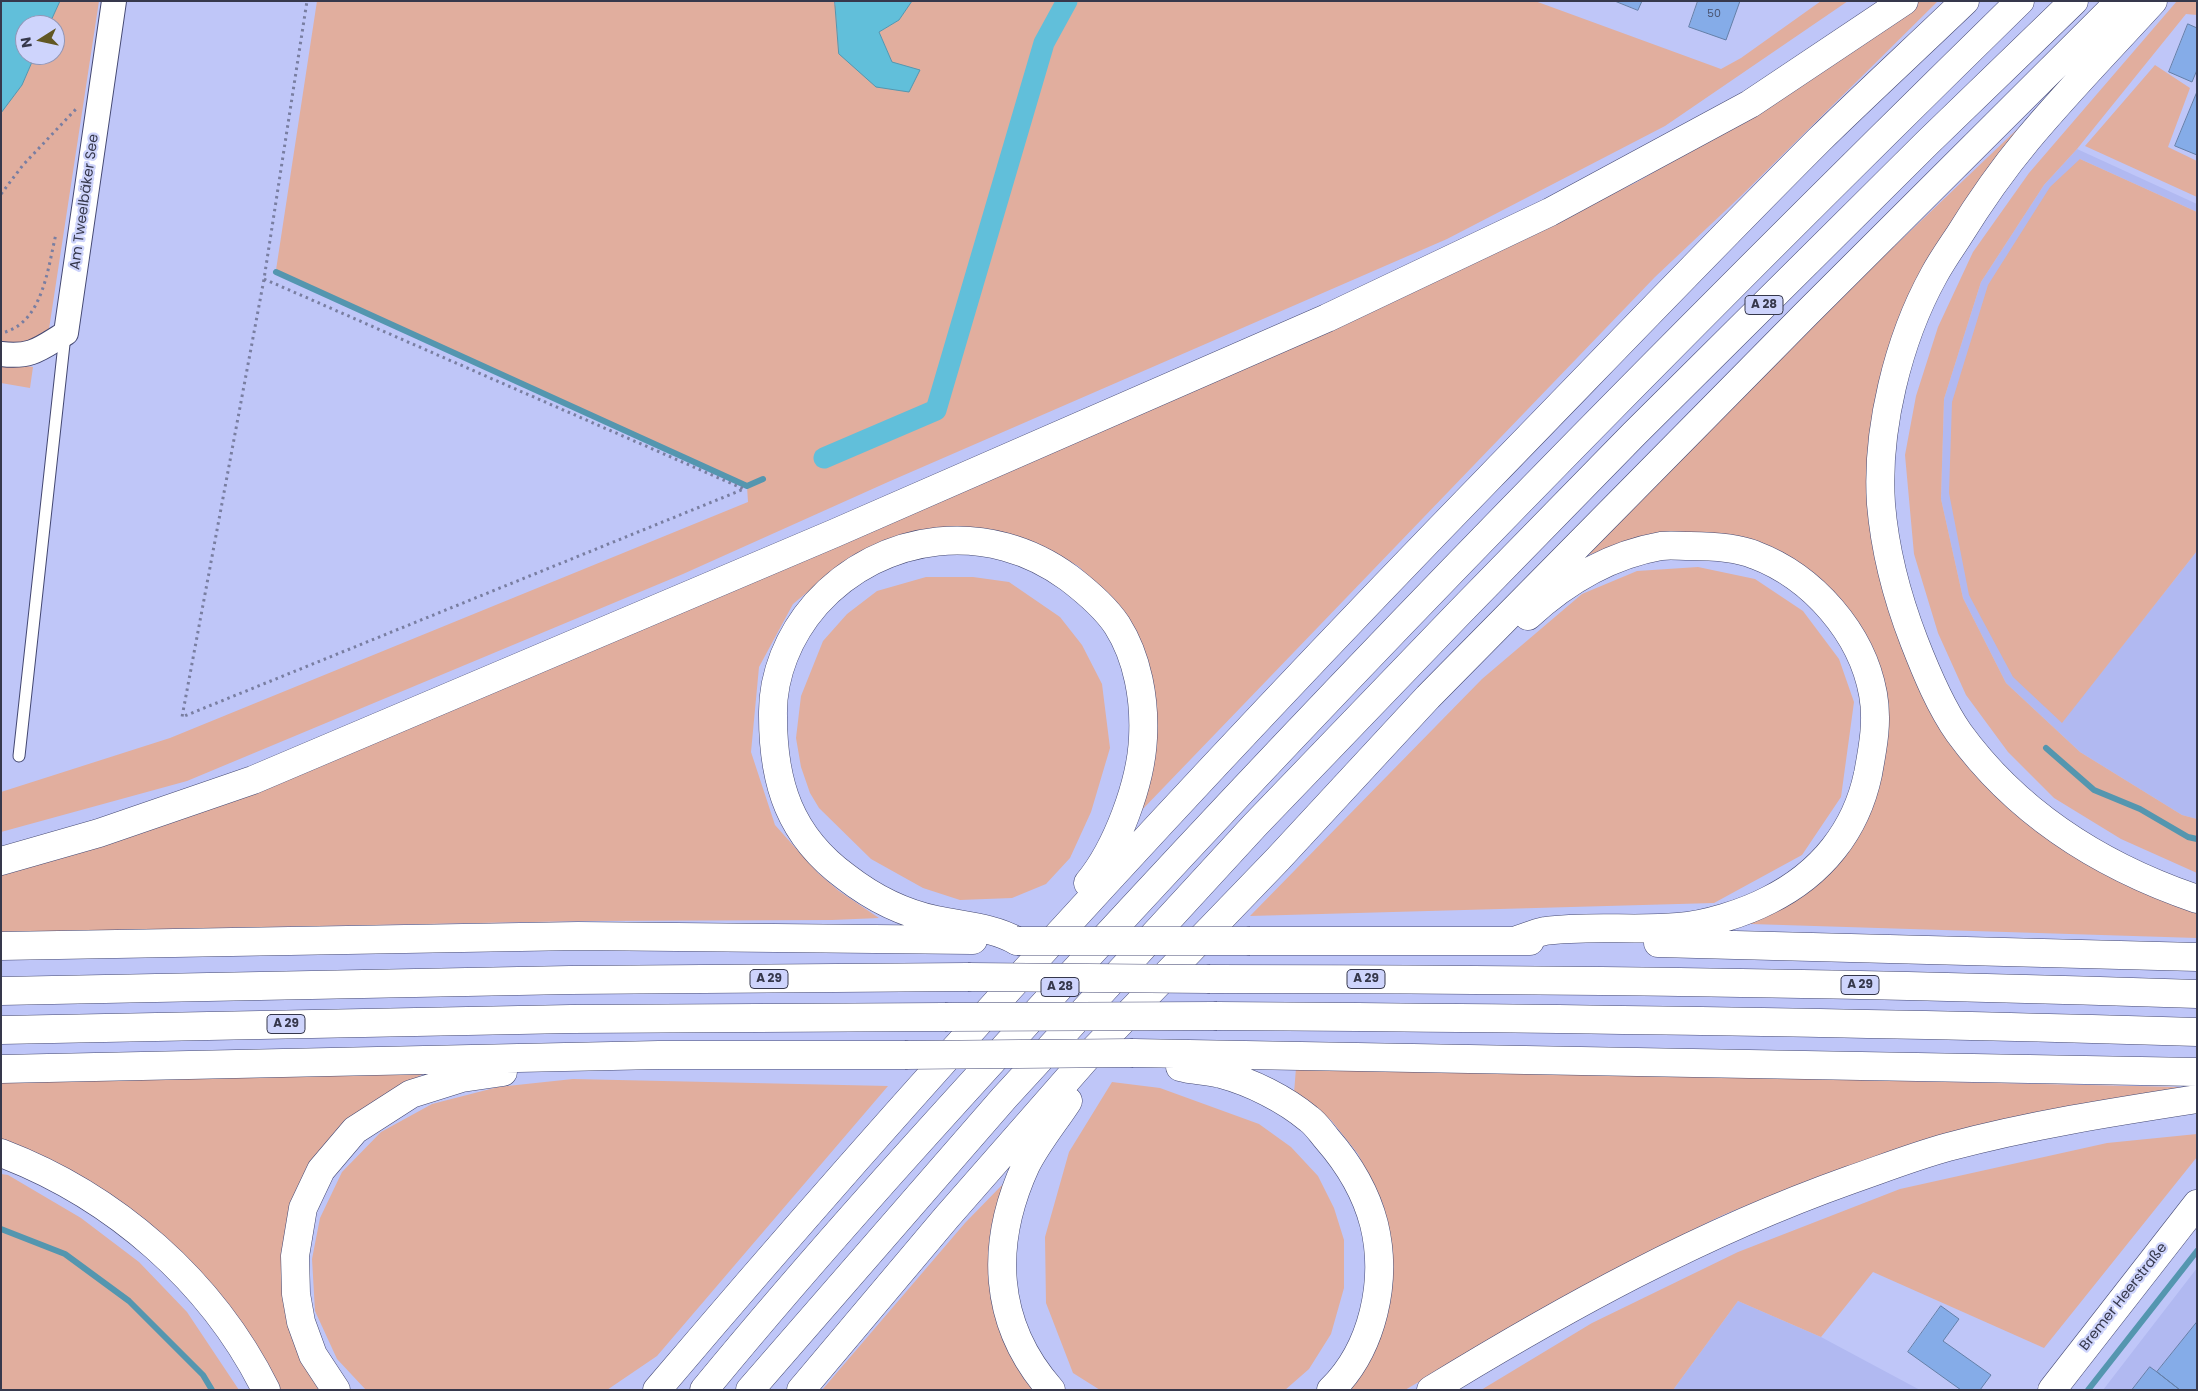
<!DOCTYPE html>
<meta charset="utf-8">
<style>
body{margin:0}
#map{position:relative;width:2198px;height:1391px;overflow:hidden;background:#bfc6f8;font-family:Poppins,sans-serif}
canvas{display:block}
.frame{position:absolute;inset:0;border:2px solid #36384c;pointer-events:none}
.north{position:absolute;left:15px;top:15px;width:50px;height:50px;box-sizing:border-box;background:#ced4fc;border:1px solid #9196b6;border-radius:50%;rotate:260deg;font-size:14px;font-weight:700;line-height:20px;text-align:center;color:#36384c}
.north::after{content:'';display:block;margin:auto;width:18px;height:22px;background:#615723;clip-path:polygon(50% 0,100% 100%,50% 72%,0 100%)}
</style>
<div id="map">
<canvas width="2198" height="1391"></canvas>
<div class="frame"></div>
<div class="north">N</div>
</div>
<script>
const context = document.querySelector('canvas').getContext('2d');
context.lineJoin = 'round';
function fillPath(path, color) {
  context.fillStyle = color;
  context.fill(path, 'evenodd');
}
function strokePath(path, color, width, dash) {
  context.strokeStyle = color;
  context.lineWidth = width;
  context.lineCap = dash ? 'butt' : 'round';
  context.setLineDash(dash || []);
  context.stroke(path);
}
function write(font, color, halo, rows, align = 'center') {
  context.font = font + ' Poppins,sans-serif';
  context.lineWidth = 4.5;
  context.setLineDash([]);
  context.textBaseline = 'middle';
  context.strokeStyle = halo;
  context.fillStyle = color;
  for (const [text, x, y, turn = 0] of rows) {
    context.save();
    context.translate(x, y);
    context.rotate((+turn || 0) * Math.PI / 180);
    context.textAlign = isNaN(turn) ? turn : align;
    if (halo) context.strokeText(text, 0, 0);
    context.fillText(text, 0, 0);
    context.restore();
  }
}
fillPath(new Path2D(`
 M2077,149L2197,204V212L2080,159L2062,722L2197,551V819L2182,815L2080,752L2006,683L1963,598L1941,499L1944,399L1981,282L2044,185Z
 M2197,1268V1390H2103Z
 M1738,1301L1821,1337L1920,1390H1673Z`), '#b1b9f1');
fillPath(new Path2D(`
 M60,1H99L49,329L30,349L1,346V113L22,85L35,55H55V25H49Z
 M317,1H835L834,4L892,62L879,32L899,20L912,1H1056L1044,29L1055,35L1075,1H1535L1721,69L1741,58L1821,1H1848L1665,126L1447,239L888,482L683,574L187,781L1,832V792L170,738L748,502L747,486L276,270Z
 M1918,1H1938L1742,195L1655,277L1140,812L1150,763L1098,585L1078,566L1036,543L997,531L943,529L899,536L851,556L793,604L759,667L751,752L775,825L818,873L839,891L879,918L832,920L586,921L1,932V871L1552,223L1637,182L1731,126Z
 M2177,1H2197V15L2186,14L2077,149L2044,185L1981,282L1944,399L1941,499L1963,598L2006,683L2080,752L2182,815L2197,819V873L2121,839L2054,798L2008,752L1966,695L1938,633L1914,554L1905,455L1916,396L1938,327L1973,252L2029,173Z
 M2155,65L2190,88L2168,147L2197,161V197L2085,146Z
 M2033,114L1913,294L1875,549L1987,783L2197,907V938L1751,924L1732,926L1808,890L1885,725L1796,562L1627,542L1588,555L1815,322Z
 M2080,159L2197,212V551L2062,723L2013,677L1969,595L1949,493L1952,402L1988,285L2050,187Z
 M1,362L33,367L30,388L1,383Z
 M1698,567L1755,579L1803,611L1839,659L1854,702L1841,797L1802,855L1714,903L1250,916L1482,679L1582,594L1637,571Z
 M926,577H973L1009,582L1060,617L1082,645L1102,684L1110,748L1091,812L1070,858L1046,884L1012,898L960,900L923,888L871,859L819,808L810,793L801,767L796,738L801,696L823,641L847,614L877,591Z
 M1296,1068L2181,1087L1979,1128L1866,1160L1795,1186L1723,1215L1646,1253L1561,1298L1405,1390H1350L1377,1346L1390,1303L1393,1263L1383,1204L1358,1154L1331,1120L1294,1093Z
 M425,1073L383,1096L293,1201L325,1390H276L239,1327L1,1143V1081Z
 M573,1079L888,1086L657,1356L607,1390H366L337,1359L315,1311L312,1259L320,1218L342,1172L381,1132L432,1104L498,1087Z
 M1112,1082L1160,1088L1259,1124L1291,1147L1318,1176L1334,1208L1344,1240V1288L1331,1334L1309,1369L1285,1390H1100L1073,1373L1046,1303L1045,1237L1069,1152Z
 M2197,1134V1157L2044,1348L1873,1272L1821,1337L1738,1301L1673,1390H1481L1592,1323L1738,1252L1900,1189L2107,1143Z
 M1,1174L8,1175L81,1218L139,1262L187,1312L239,1390H1Z
 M1003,1184C999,1201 992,1219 990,1236C982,1292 999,1346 1034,1390H822L965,1223Z`), '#e1ae9e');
const water = new Path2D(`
 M1,1H60L49,25H25V55H35L22,85L1,113Z
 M835,1H912L899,20L879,32L892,62L920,70L909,92L876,87L839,54Z`);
fillPath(water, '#61bfda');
strokePath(water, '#5496af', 1);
strokePath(new Path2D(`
 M276,272L747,486L763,479
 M2046,748L2094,790L2140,809L2188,837L2197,839
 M1,1229L65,1254L129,1301L203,1375L212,1390
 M2088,1390L2197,1251`), '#5496af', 6);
strokePath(new Path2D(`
 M824,458L936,410L1044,43L1067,1`), '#61bfda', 21);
const building = new Path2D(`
 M1615,1H1642L1638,10Z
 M1698,1H1740L1726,40L1689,27Z
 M2188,24L2197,28V70L2192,82L2169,72Z
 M2197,92V155L2175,146Z
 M1941,1306L1959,1319L1943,1341L1991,1375L1980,1390H1961L1908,1352Z
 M2197,1322V1390H2180L2157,1372Z
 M2150,1367L2157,1372L2180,1390H2132Z`);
fillPath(building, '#85ace8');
strokePath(building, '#647fa7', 1);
const lane = new Path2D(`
 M19,756L65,335`);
const street = new Path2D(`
 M1,354C32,358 41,348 66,333L114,1`);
const secondary = new Path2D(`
 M2052,1390L2197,1204`);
const highway = new Path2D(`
 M2153,1C2111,47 2067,92 2027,140C2002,170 1979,203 1958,237C1950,249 1941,262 1934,275C1898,340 1876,430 1881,504C1885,552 1897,597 1914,641C1926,672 1940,706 1959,733C2018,814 2103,867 2197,899
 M1,861L99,833L253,780L835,533L1327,318L1550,212L1750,104L1904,1
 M1017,941C992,927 964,926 936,920C903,913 873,898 846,877C790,836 773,784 773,716C772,675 789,635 816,604C882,531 990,519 1069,578C1086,591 1105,607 1117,625C1138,658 1145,700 1143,738C1141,783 1117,848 1088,883
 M1250,941H1530
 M1514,941C1524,938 1535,933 1545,931C1589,925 1635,931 1678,927C1706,925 1744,913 1769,900C1821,874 1856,831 1868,774C1873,747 1878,721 1873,694C1862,633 1813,577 1755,555C1738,548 1709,546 1690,546C1680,546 1670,545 1661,546C1610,555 1566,581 1528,616
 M1658,943L2197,957
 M1,946L578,936L973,940
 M1210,979C1539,979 1868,983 2197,994
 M1,991L570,980L968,977
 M1217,1016C1544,1018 1870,1022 2197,1032
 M1,1030L571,1019L945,1017
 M1133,1053L2197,1072
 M1180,1067C1194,1071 1208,1070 1221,1074C1251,1082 1285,1099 1309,1119C1316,1124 1321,1132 1327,1139C1348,1163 1366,1193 1374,1224C1388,1281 1373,1349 1331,1390
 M1,1069L659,1055H905
 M1,1153C114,1196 212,1281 266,1390
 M336,1390L313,1355L301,1322L296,1294L295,1256L303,1208L321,1170L355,1130L411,1094L462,1078L503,1072
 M657,1390C924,1075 1203,772 1491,476C1600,364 1708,251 1819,140C1867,93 1916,48 1965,1
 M704,1390C824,1244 952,1105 1080,965C1384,634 1699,315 2020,1
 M750,1390L1004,1098L1255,825L1459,613L1634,434L1927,143L2074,1
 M801,1390L946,1218L1088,1056L1278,859L1428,697L1807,313L2120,1
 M1051,1390C992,1323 990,1243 1026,1165C1037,1143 1055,1121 1068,1101
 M1431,1390C1565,1308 1701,1233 1850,1180C1882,1169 1915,1156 1948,1147C2030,1125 2113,1112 2197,1099`);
strokePath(lane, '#444872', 13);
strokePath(street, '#444872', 26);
strokePath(secondary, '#444872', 29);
strokePath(highway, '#444872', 29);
strokePath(new Path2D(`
 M1,194L23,165L76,109
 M264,279L744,489L182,717L264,279L307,1
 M5,332C43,321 48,267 56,234`), '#797ea1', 3, [2.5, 4]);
strokePath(lane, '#fff', 11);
strokePath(street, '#fff', 24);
strokePath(secondary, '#fff', 28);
strokePath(highway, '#fff', 28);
const highwayBridge = new Path2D(`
 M1017,941H1250
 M968,977L1210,979
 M945,1017L1217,1016
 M905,1055L1133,1053`);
strokePath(highwayBridge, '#444872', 29, []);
strokePath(highwayBridge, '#fff', 28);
write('11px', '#4a5573', null, [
 ["50",1714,14]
]);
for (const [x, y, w] of [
 [1764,305,38],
 [769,979,38],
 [1366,979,38],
 [1860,985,38],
 [1060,987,38],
 [286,1024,38]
]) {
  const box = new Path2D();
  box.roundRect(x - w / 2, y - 9.5, w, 19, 4);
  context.fillStyle = '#ced4fc';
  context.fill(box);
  strokePath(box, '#36384c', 1);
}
write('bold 12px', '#36384c', null, [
 ["A 28",1764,305],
 ["A 29",769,979],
 ["A 29",1366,979],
 ["A 29",1860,985],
 ["A 28",1060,987],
 ["A 29",286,1024]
]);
write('14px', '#36384c', '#ced4fc', [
 ["Am Tweelbäker See",85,202,-82],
 ["Bremer Heerstraße",2124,1297,-52]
]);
</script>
